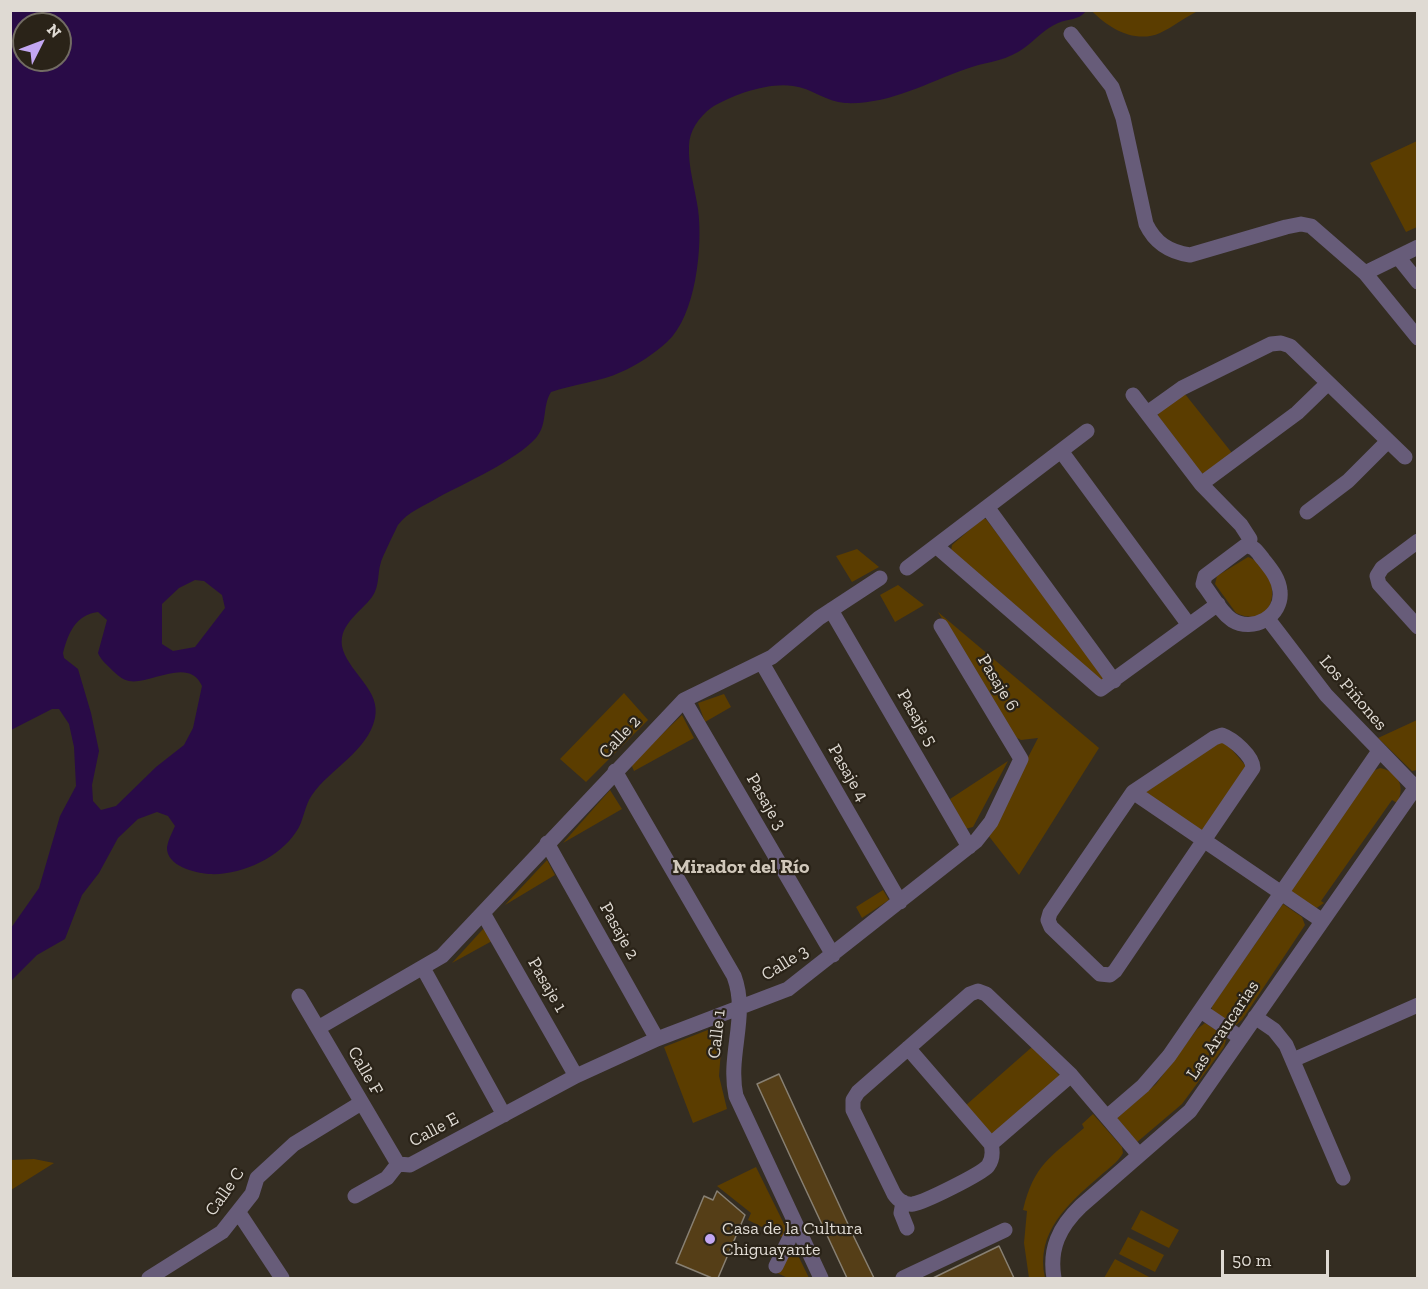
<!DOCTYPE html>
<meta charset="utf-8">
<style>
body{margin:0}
#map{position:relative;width:1428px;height:1289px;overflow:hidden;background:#342d22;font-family:"Zilla Slab",serif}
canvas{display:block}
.frame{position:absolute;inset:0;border:12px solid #dfdad3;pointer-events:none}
.north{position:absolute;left:12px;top:12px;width:60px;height:60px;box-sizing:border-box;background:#2a2318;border:2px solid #726c63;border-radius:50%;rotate:48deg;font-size:16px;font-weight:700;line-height:24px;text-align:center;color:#dfdad3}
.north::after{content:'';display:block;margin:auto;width:21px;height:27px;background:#c3a7f2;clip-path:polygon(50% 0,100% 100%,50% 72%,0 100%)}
.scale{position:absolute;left:1221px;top:1250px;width:108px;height:27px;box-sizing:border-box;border:3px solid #dfdad3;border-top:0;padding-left:8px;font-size:18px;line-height:21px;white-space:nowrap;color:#dfdad3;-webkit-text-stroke:4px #2a2318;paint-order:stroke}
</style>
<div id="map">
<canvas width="1428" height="1289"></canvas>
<div class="frame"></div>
<div class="north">N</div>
<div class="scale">50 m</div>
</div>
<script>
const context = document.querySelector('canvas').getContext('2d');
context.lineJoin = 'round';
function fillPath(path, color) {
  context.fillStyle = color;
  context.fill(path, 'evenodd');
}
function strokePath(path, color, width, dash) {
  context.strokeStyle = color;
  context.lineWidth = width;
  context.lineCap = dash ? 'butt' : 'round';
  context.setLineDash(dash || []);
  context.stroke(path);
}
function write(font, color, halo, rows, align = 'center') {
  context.font = font + ' "Zilla Slab",serif';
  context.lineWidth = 4.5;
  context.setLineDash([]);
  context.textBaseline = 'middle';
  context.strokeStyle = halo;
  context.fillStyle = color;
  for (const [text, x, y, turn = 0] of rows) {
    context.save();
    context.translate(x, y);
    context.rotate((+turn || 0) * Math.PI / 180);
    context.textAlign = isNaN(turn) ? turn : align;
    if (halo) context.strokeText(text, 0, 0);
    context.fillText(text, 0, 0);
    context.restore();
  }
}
fillPath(new Path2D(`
 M1092,11H1198C1185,17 1173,27 1160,33C1135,44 1108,28 1092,11Z
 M1417,141V227L1406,232L1370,163Z
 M1185,394L1232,453L1204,474L1200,472L1158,416L1159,411Z
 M982,519H986L1104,674V678L1100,682L951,551L952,545Z
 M857,549L879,567L852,582L836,556Z
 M1248,557C1283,569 1281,633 1236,613L1215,584L1217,576Z
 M898,585L924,605L895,622L880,595Z
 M938,612L1099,748L1019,875L988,835L1038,738L1021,740L1010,734Z
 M624,693L648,720L586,782L560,759Z
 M724,694L731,707L705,722L698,703Z
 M682,715L694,738L634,771L631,764Z
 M1417,720V770L1412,771L1378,738Z
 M1219,742L1227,744L1245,765V772L1203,831L1141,791Z
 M1008,761L973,827L965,829L950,799Z
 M1380,768C1398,771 1406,787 1397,803L1392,800L1321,901L1324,903L1315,909L1292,893L1290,888L1373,771Z
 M610,790L622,809L563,843Z
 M547,860L555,875L505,905Z
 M883,890L889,900L862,918L856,907Z
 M1283,904L1302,917L1305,925L1242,1020L1236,1025L1212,1011V1006Z
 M484,928L492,941L452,963Z
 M1205,1023L1223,1034L1226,1040L1224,1047L1182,1104L1136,1143L1117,1118L1156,1084L1197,1029Z
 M723,1024L719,1076L727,1109L693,1123L664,1047Z
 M1032,1047L1060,1076L996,1133L989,1134L965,1106Z
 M1093,1114L1122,1147L1123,1153C1118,1162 1108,1169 1100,1176C1068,1204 1035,1232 1045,1278H1029L1024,1243L1027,1211L1023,1210C1034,1164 1050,1158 1084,1128L1082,1124Z
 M34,1159L54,1163L11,1190V1160Z
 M756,1167L787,1230L784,1238L748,1220L751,1213L717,1186Z
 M1141,1210L1179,1230L1169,1248L1131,1229Z
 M1128,1237L1164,1255L1155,1272L1119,1254Z
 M792,1243L809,1278H788L777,1273Z
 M1115,1259L1151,1278H1104Z`), '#5b3d00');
fillPath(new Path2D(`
 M11,10H1086V11C1078,21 1069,18 1058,23C1043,29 1032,44 1018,52C1001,62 984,62 966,69C926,83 889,105 845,103C827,102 811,88 793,86C769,82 731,95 711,108C699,117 689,131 689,146C688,167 695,188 698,209C703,246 696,316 667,342C655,353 636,366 621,372C600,382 574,384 551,392C542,406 548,424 536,438C515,461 467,482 439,497C426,505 407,512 398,525C395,531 383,556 381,562C377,574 380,586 372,597C360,613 336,626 343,650C351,674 381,691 375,718C368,751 330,769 312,795C304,806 304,821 296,832C279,858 240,876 209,874C195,873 166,866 167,847C168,840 172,833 175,826L168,816L157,812L138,819L118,838L99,873L82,895L65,939L37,955L11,981V928L39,888L60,816L76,786L74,747L69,724L59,709H52L11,730ZM24,24H60V60H24ZM195,580L204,581L222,595L225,608L195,647L173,651L162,644V604L179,588ZM98,612L107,620L98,653C101,660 105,663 110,668C115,673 122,680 129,681C150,685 189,656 202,686L193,728L184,745L156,767L116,806L101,810L93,801L92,785L99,751L91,713L78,669L64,658L63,653C68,634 75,615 98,612Z`), '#290b47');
const building = new Path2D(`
 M779,1074L853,1235L874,1278H847L797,1171L757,1084Z
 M717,1191L745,1215L718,1278H712L676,1263L704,1196L713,1200Z
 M999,1246L1014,1278H933Z`);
fillPath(building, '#553e17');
strokePath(building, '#888073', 1.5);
strokePath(new Path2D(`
 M1071,34L1112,87L1123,118L1146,224C1155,243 1169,252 1190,255L1286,227L1301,224L1311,226L1365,273L1418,338
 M1398,257L1418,282
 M1365,273L1418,247
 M1133,395L1201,484L1241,525L1250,539L1249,546
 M1147,413L1182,388L1271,344L1281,343L1290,346L1405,457
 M1061,451L1189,625
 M1201,484L1297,413L1328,383
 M987,507L1114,681
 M1307,512L1348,481L1388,441
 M1418,541L1382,568L1377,576L1379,584L1418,627
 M936,546L1101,689L1218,604
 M1245,546C1255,546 1257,552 1263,559C1270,568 1279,578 1280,591C1283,616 1253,633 1232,620C1220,612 1212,595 1203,584L1205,576Z
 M907,568L1087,431
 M831,610L969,847
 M1268,619L1326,695L1415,787
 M762,663L900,902
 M684,700L833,955
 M1222,735C1233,739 1253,756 1253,768L1115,971L1110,975L1100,974L1051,927L1048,920L1050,913L1133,792L1214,738Z
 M615,771L734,976C749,1016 727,1055 736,1096L821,1278
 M1133,792L1321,920
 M547,843L657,1039
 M483,913L576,1076
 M423,968L504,1115
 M299,996L398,1164
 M1201,1011L1241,1038
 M1255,1017L1274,1030L1286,1045L1343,1178
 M318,1028L442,956L684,700L772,657L819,618L880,578
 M908,1048L991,1144C993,1152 993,1159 988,1166C981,1174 925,1202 913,1204C905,1205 898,1200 894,1194L853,1110V1100L858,1092L970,994L978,991L986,994L1071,1075L1139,1155
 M1293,1060L1418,1005
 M1107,1117L1143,1086L1169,1056L1379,751
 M991,1144L1071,1075
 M398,1164L410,1165L576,1076L657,1039L788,989L976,841L991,822L1021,759L941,626
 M355,1196L387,1178L398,1164
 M903,1202L901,1213L907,1228
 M239,1213L282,1278
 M776,1266L796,1225
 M149,1278L222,1232L252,1194L257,1178L294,1144L361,1103
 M903,1278L1005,1230
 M1054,1278C1049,1249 1059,1227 1081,1206L1190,1111L1418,784`), '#675c79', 15);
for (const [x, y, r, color] of [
 [710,1239,6,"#c3a7f2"]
]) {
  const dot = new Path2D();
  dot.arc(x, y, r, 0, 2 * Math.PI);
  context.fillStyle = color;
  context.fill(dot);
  strokePath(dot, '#2a2318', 2);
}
write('18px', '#dfdad3', '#2a2318', [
 ["Pasaje 6",998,683,59],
 ["Los Piñones",1353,693,49],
 ["Pasaje 5",917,718,60],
 ["Calle 2",620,737,-47],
 ["Pasaje 4",848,773,60],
 ["Pasaje 3",766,802,60],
 ["Pasaje 2",619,931,61],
 ["Calle 3",785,963,-32],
 ["Pasaje 1",547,985,60],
 ["Las Araucarias",1223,1030,-56],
 ["Calle 1",717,1034,-84],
 ["Calle F",365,1071,60],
 ["Calle E",434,1130,-28],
 ["Calle C",225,1192,-55]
]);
write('18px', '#dfdad3', '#2a2318', [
 ["Casa de la Cultura",722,1229],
 ["Chiguayante",722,1250]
], 'left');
write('bold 20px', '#d1c8bb', '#2a2318', [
 ["Mirador del Río",741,867]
]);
</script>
